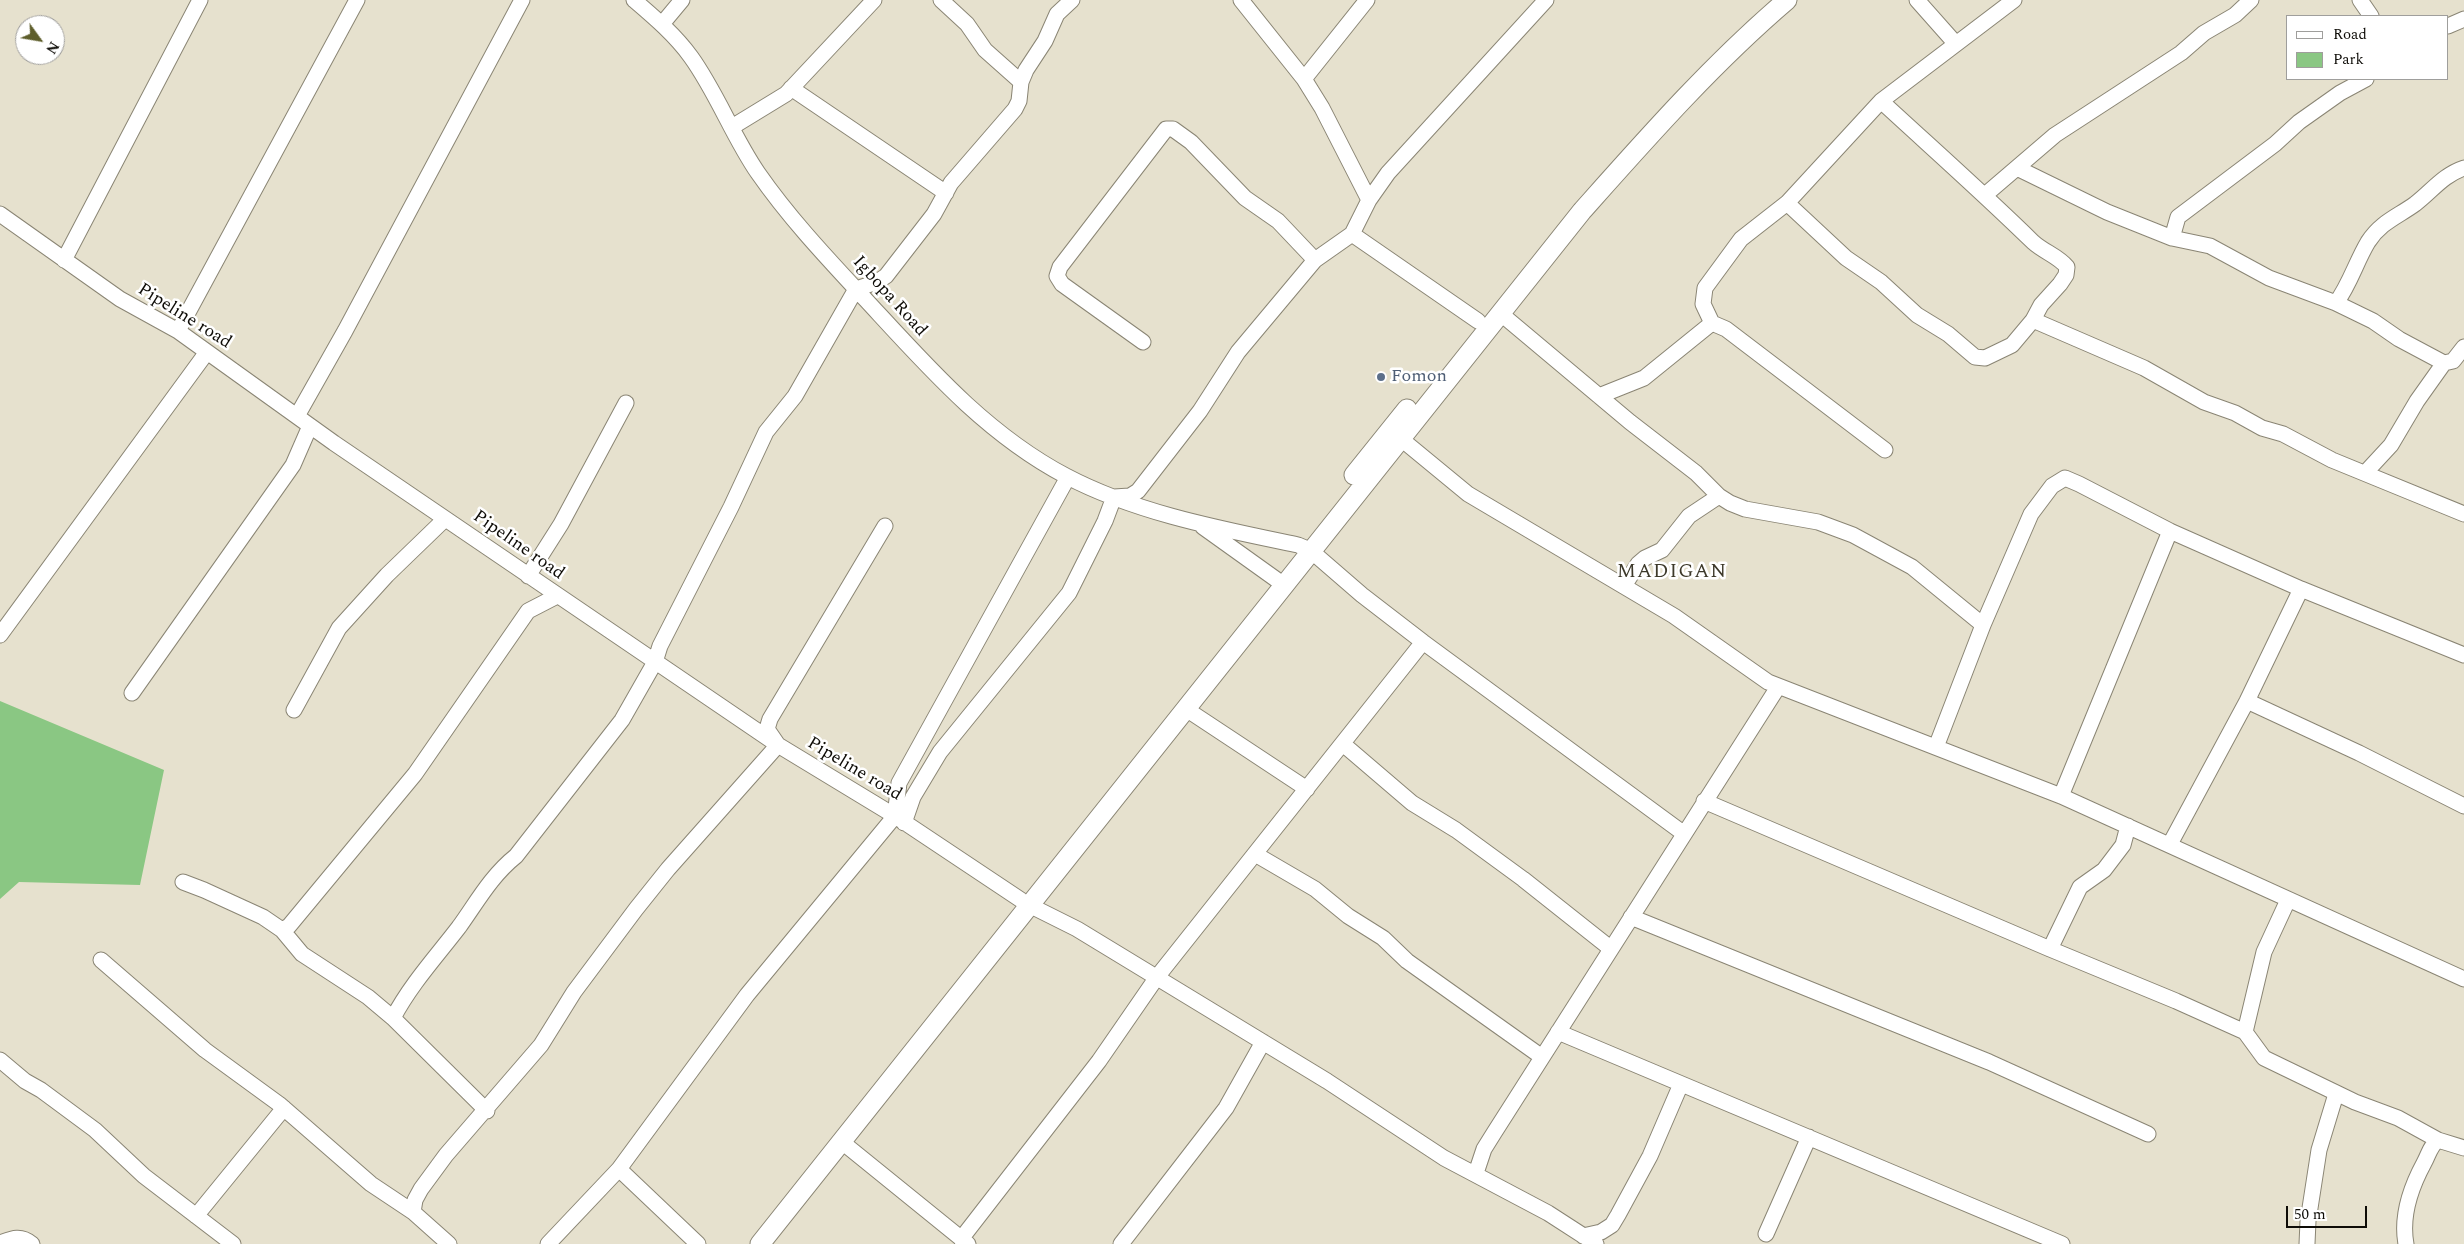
<!DOCTYPE html>
<style>
body{margin:0}
#map{position:relative;width:2464px;height:1244px;overflow:hidden;background:#e6e1ce;font-family:Spectral,serif}
canvas{display:block}
.legend{position:absolute;left:2286px;top:15px;width:162px;height:65px;box-sizing:border-box;background:#fff;border:1px solid #9f9e9c;margin:0;padding:6px 9px;list-style:none;font-size:15px;color:#0e0c07}
.legend li{display:flex;align-items:center;gap:10px;height:25px}
.legend b{width:25px;border:1px solid #9f9e9c}
.north{position:absolute;left:15px;top:15px;width:50px;height:50px;box-sizing:border-box;background:#fff;border:1px solid #9f9e9c;border-radius:50%;rotate:122deg;font-size:14px;font-weight:700;line-height:20px;text-align:center;color:#0e0c07}
.north::after{content:'';display:block;margin:auto;width:18px;height:22px;background:#5e5e2b;clip-path:polygon(50% 0,100% 100%,50% 72%,0 100%)}
.scale{position:absolute;left:2286px;top:1206px;width:81px;height:22px;box-sizing:border-box;border:2px solid #0e0c07;border-top:0;padding-left:6px;font-size:15px;line-height:18px;white-space:nowrap;color:#0e0c07;-webkit-text-stroke:4px #fff;paint-order:stroke}
</style>
<div id="map">
<canvas width="2464" height="1244"></canvas>
<ul class="legend">
<li><b style="height:6px;background:#fff"></b>Road</li>
<li><b style="height:14px;background:#8ac783"></b>Park</li>
</ul>
<div class="north">N</div>
<div class="scale">50 m</div>
</div>
<script>
const context = document.querySelector('canvas').getContext('2d');
context.lineJoin = 'round';
function fillPath(path, color) {
  context.fillStyle = color;
  context.fill(path, 'evenodd');
}
function strokePath(path, color, width, dash) {
  context.strokeStyle = color;
  context.lineWidth = width;
  context.lineCap = dash ? 'butt' : 'round';
  context.setLineDash(dash || []);
  context.stroke(path);
}
function write(font, color, halo, rows, align = 'center') {
  context.font = font + ' Spectral,serif';
  context.lineWidth = 5;
  context.setLineDash([]);
  context.textBaseline = 'middle';
  context.strokeStyle = halo;
  context.fillStyle = color;
  for (const [text, x, y, turn = 0] of rows) {
    context.save();
    context.translate(x, y);
    context.rotate((+turn || 0) * Math.PI / 180);
    context.textAlign = isNaN(turn) ? turn : align;
    if (halo) context.strokeText(text, 0, 0);
    context.fillText(text, 0, 0);
    context.restore();
  }
}
fillPath(new Path2D(`
 M0,701L164,770L140,885L19,882L0,899Z`), '#8ac783');
const minor = new Path2D(`
 M634,0C655,18 675,35 691,57C717,93 733,137 758,173C790,219 828,259 866,300C927,366 986,434 1066,476C1136,513 1221,529 1298,545L1310,550L1362,595L1423,642L1683,833
 M941,0L967,24L985,50L1021,82
 M1241,0L1304,79L1322,108L1369,200
 M1917,0L1956,44
 M2360,0L2371,16
 M662,24L682,0
 M2448,26L2464,19
 M1304,79L1367,0
 M791,88L946,193
 M732,127L786,94L874,0
 M2017,168L2107,212L2172,238L2210,246L2269,278L2336,303L2373,321L2399,339L2444,363L2453,361L2464,347
 M1985,195L2055,135L2181,53L2204,33L2235,15L2251,0
 M1787,203L1846,258L1881,282L1917,315L1948,334L1975,357L1985,358L2012,345L2033,320L2041,305L2060,284L2066,275L2067,267C2058,256 2044,252 2033,242C1984,194 1932,148 1881,101
 M0,214L120,299L178,331L334,443L778,745L895,816L1021,900
 M1352,234L1478,321
 M2172,238L2178,217L2275,144L2299,122L2340,93L2366,79
 M64,260L200,0
 M2336,303C2350,284 2356,262 2368,242C2381,222 2397,217 2415,204C2432,191 2443,175 2464,168
 M1500,313L1630,422L1696,473L1719,496L1730,503L1745,509L1818,522L1853,535L1912,567L1983,625
 M2033,320L2144,368L2204,402L2235,413L2262,428L2283,434L2332,460L2464,514
 M1712,323L1703,304L1705,288L1741,239L1787,203L1881,101L2014,0
 M178,331L357,0
 M1143,342L1062,284L1057,276L1060,267L1166,129H1173L1191,142L1245,198L1278,221L1315,260
 M1599,396L1644,378L1712,323L1726,329L1885,450
 M297,416L345,331L522,0
 M1400,438L1468,494L1674,616L1768,682L2061,796L2464,979
 M2366,472L2391,445L2417,401L2444,363
 M1203,527L1284,585
 M528,576L561,524L626,403
 M1624,586L1638,564L1645,558L1662,550L1689,516L1719,496
 M0,635L207,352
 M132,693L293,465L310,426
 M2247,701L2359,753L2464,806
 M1186,709L1307,789
 M294,710L339,628L387,575L445,519
 M1343,744L1412,803L1456,830L1523,879L1610,948
 M1936,747L1983,625L2031,514L2052,486L2065,478L2079,484L2170,531L2301,589L2464,655
 M2061,796L2170,531
 M1704,801L2050,949
 M904,823L913,797L940,752L1069,593L1105,521L1114,497L1130,496L1138,491L1200,411L1238,352L1315,260L1352,234L1369,200L1388,173L1546,0
 M2128,826L2123,845L2104,870L2080,887L2050,949L2176,1001L2245,1032
 M2170,844L2247,701L2301,589
 M1255,854L1315,889L1348,916L1383,938L1407,961L1542,1057
 M183,882L204,890L263,917L282,930L302,954L368,997L393,1018L487,1111
 M2288,900L2264,952L2245,1032L2264,1058L2355,1102L2398,1118L2438,1140L2464,1148
 M1029,905L1077,929L1327,1081L1444,1158L1548,1213L1596,1244
 M1631,917L1989,1062L2148,1134
 M282,930L289,926L415,774L528,611L557,596
 M101,960L205,1050L279,1104L371,1184L413,1212L449,1244
 M393,1018C411,984 436,957 459,927C477,902 491,876 516,856L622,720L655,662L660,646L731,507L766,432L795,396L856,289L877,282L886,276L934,214L951,183L1015,109L1019,101L1021,82L1026,70L1045,41L1057,14L1072,0
 M1558,1032L2062,1244
 M0,1060L25,1081L41,1090L95,1130L144,1176L233,1244
 M842,1142L968,1244
 M619,1169L698,1244
 M1476,1173L1484,1149L1494,1133L1778,687
 M413,1212L415,1200L421,1189L446,1155L541,1045L574,992L636,909L668,869L778,745L767,729L770,719L885,526
 M196,1216L284,1108
 M1766,1234L1809,1137
 M1583,1236L1601,1232L1612,1225L1618,1215L1650,1156L1681,1084
 M961,1239L1099,1061L1157,977L1423,642
 M0,1243C13,1238 21,1235 32,1244
 M548,1244L619,1169L747,995L895,816L899,783L1068,477
 M1121,1244L1226,1108L1263,1042
 M2307,1244L2308,1221L2319,1150L2336,1094
 M2406,1244C2401,1217 2411,1187 2424,1163C2429,1154 2430,1146 2438,1140`);
const major = new Path2D(`
 M1354,475L1407,409
 M760,1244L1582,211C1647,138 1712,64 1787,0`);
strokePath(minor, '#8a8574', 17);
strokePath(major, '#8a8574', 21);
strokePath(minor, '#fff', 15);
strokePath(major, '#fff', 19);
for (const [x, y, r, color] of [
 [1381,377,5,"#5c6f8a"]
]) {
  const dot = new Path2D();
  dot.arc(x, y, r, 0, 2 * Math.PI);
  context.fillStyle = color;
  context.fill(dot);
  strokePath(dot, '#fff', 2);
}
write('18px', '#0e0c07', '#fff', [
 ["Igbopa Road",889,297,48],
 ["Pipeline road",184,317,32],
 ["Pipeline road",518,546,35],
 ["Pipeline road",854,770,31]
]);
write('18px', '#4e5e75', '#fff', [
 ["Fomon",1391,377]
], 'left');
context.letterSpacing = '1px';
write('20px', '#3d392a', '#fff', [
 ["MADIGAN",1672,573]
]);
context.letterSpacing = '0px';
</script>
